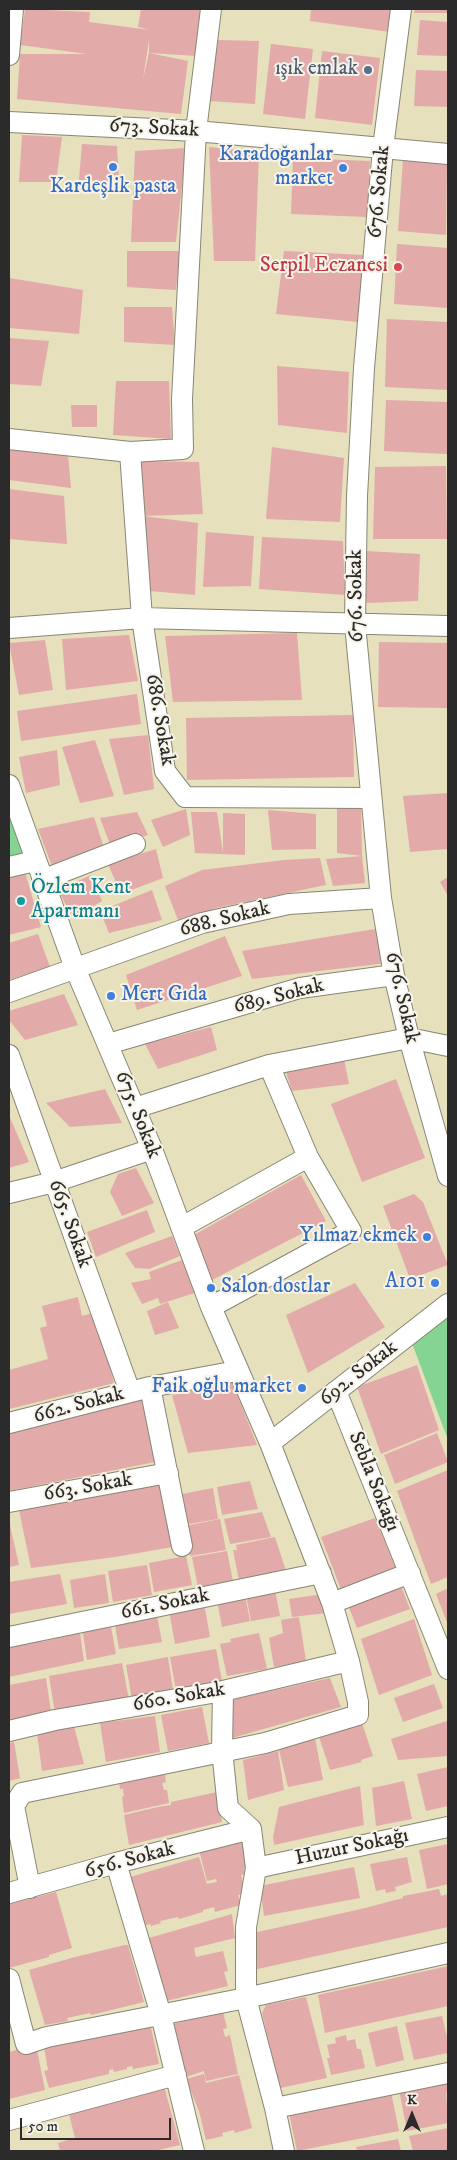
<!DOCTYPE html>
<meta charset="utf-8">
<style>
body{margin:0}
#map{position:relative;width:457px;height:2160px;overflow:hidden;background:#e6e0bc;font-family:"IM FELL DW Pica",serif}
canvas{display:block}
.frame{position:absolute;inset:0;border:10px solid #2b2b2b;pointer-events:none}
.north{position:absolute;left:387px;top:2090px;width:50px;height:50px;-webkit-text-stroke:4px #f7f3e8;paint-order:stroke;rotate:0deg;font-size:14px;font-weight:700;line-height:20px;text-align:center;color:#2b2b2b}
.north::after{content:'';display:block;margin:auto;width:18px;height:22px;background:#2b2b2b;clip-path:polygon(50% 0,100% 100%,50% 72%,0 100%)}
.scale{position:absolute;left:20px;top:2118px;width:151px;height:22px;box-sizing:border-box;border:2px solid #2b2b2b;border-top:0;padding-left:6px;font-size:15px;line-height:18px;white-space:nowrap;color:#2b2b2b;-webkit-text-stroke:4px #f7f3e8;paint-order:stroke}
</style>
<div id="map">
<canvas width="457" height="2160"></canvas>
<div class="frame"></div>
<div class="north">K</div>
<div class="scale">50 m</div>
</div>
<script>
const context = document.querySelector('canvas').getContext('2d');
context.lineJoin = 'round';
function fillPath(path, color) {
  context.fillStyle = color;
  context.fill(path, 'evenodd');
}
function strokePath(path, color, width, dash) {
  context.strokeStyle = color;
  context.lineWidth = width;
  context.lineCap = dash ? 'butt' : 'round';
  context.setLineDash(dash || []);
  context.stroke(path);
}
function write(font, color, halo, rows, align = 'center') {
  context.font = font + ' "IM FELL DW Pica",serif';
  context.lineWidth = 4;
  context.setLineDash([]);
  context.textBaseline = 'middle';
  context.strokeStyle = halo;
  context.fillStyle = color;
  for (const [text, x, y, turn = 0] of rows) {
    context.save();
    context.translate(x, y);
    context.rotate((+turn || 0) * Math.PI / 180);
    context.textAlign = isNaN(turn) ? turn : align;
    if (halo) context.strokeText(text, 0, 0);
    context.fillText(text, 0, 0);
    context.restore();
  }
}
fillPath(new Path2D(`
 M9,792L35,861L9,867Z
 M448,1316V1440L412,1343Z`), '#86d493');
fillPath(new Path2D(`
 M25,9L90,12L89,22L150,30L138,27L141,9H205L197,56L149,53V40L143,79L149,53L188,61L181,114L17,99L20,54H87L20,45Z
 M311,9H394L390,32L310,21Z
 M415,9H448V13H414Z
 M420,20L448,22V56L417,55Z
 M216,40L259,41L255,104L209,101Z
 M271,44L313,49L305,119L263,114Z
 M322,51L380,58L372,125L315,118Z
 M416,70L448,71V107L414,106Z
 M22,135L62,137L56,182H19Z
 M82,144L117,146L119,182L79,180Z
 M209,147L259,152L255,261H214Z
 M186,148L176,242H131L135,151Z
 M293,158L370,161L367,217L291,214Z
 M403,159L447,163L446,235L398,231Z
 M397,244L448,248V308L394,304Z
 M127,251H180L176,290L127,287Z
 M284,251L364,255L358,322L276,314Z
 M9,278L83,290L79,334L9,328Z
 M124,307H172L175,345L124,342Z
 M387,319L448,322V390L385,387Z
 M9,338L49,341L41,386L9,384Z
 M277,366L349,372L347,433L278,425Z
 M116,381H169L171,439L113,435Z
 M386,400L448,402L447,454L384,451Z
 M71,405H97V427H72Z
 M272,447L344,458L340,522L266,519Z
 M9,448L68,455L71,488L9,480Z
 M141,461L199,462L203,514L143,516L198,523L195,595L150,591L143,516Z
 M446,466L447,539H373L375,467Z
 M9,489L64,496L67,544L9,539Z
 M206,532L254,536L251,586L203,587Z
 M262,537L343,541L345,595L259,589Z
 M366,551L420,554L418,601L366,603Z
 M297,633L302,700L173,702L165,636Z
 M129,635L138,681L66,690L62,639Z
 M45,640L53,690L19,695L9,643Z
 M379,642L448,643V708L378,707Z
 M137,694L141,724L21,741L17,711Z
 M353,715L354,777L187,780L186,718Z
 M148,735L154,789L124,795L109,739Z
 M95,740L114,796L80,803L62,747Z
 M57,750L60,785L26,793L19,757Z
 M448,793V849L410,852L403,796Z
 M361,804L362,856L337,853V806Z
 M186,809L190,835L163,847L151,820Z
 M268,810L316,814V849L272,850Z
 M137,812L148,835L111,847L100,818Z
 M191,812H217L223,853V813L245,814V855L195,853Z
 M94,817L105,851L53,869L38,829Z
 M156,849L163,878L121,894L108,864Z
 M362,856L365,883L333,886L326,859Z
 M320,858L326,885L216,908L179,923L165,886L202,870L284,860Z
 M25,872L41,927L9,935V876Z
 M91,875L102,901L73,918L58,890Z
 M448,877V896L440,882Z
 M152,890L162,920L109,933L100,911Z
 M375,929L387,963L252,979L242,951Z
 M38,934L50,967L9,980V943Z
 M225,936L242,976L137,1010L126,975Z
 M64,994L78,1025L25,1040L9,1020V1011Z
 M211,1027L217,1050L158,1069L145,1044Z
 M344,1059L349,1084L292,1091L285,1069Z
 M396,1079L425,1158L362,1182L331,1104Z
 M105,1089L122,1123L70,1127L46,1103Z
 M9,1115L29,1162L9,1168Z
 M136,1168L154,1203L122,1216L110,1192L118,1174Z
 M301,1175L326,1221L212,1280L194,1235Z
 M414,1194L423,1202L448,1265L410,1279L383,1206Z
 M147,1210L155,1232L96,1257L87,1232Z
 M172,1236L180,1256L149,1269L135,1268L125,1253Z
 M182,1260L195,1293L160,1304L158,1298L142,1304L131,1283L151,1279L149,1272Z
 M355,1283L385,1327L308,1373L286,1315Z
 M78,1297L82,1316L97,1312L114,1383L9,1409V1370L48,1359L40,1328L47,1326L42,1306Z
 M168,1302L179,1328L155,1335L147,1311Z
 M417,1365L439,1430L381,1454L357,1387Z
 M232,1382L257,1445L188,1453L172,1395Z
 M143,1398L155,1462L9,1491V1428Z
 M437,1433L448,1462L395,1484L384,1455Z
 M448,1470V1577L431,1584L397,1491Z
 M166,1480L178,1546L115,1557L31,1568L18,1505Z
 M250,1481L258,1509L222,1515L217,1487Z
 M213,1488L218,1519L183,1525L177,1495Z
 M262,1512L271,1537L230,1544L224,1519Z
 M375,1518L398,1574L343,1595L321,1537Z
 M220,1519L226,1550L190,1556L185,1526Z
 M9,1521L19,1565L9,1567Z
 M275,1537L286,1571L239,1581L233,1550H237L236,1545Z
 M227,1551L233,1581L198,1588L192,1557Z
 M186,1556L192,1585L154,1592L149,1563Z
 M147,1565L152,1595L113,1602L108,1571Z
 M60,1574L67,1604L9,1614V1582Z
 M105,1574L109,1603L74,1608L70,1580Z
 M401,1586L410,1609L357,1628L348,1605Z
 M448,1588V1625L436,1594Z
 M275,1590L280,1616L251,1621L246,1595Z
 M323,1594L327,1613L292,1617L289,1599Z
 M245,1595L250,1621L222,1627L217,1600Z
 M204,1603L210,1637L175,1644L169,1610Z
 M156,1611L162,1642L119,1649L114,1619Z
 M299,1617L306,1661L274,1667L269,1638L283,1633L281,1620Z
 M414,1619L432,1675L379,1695L361,1639Z
 M110,1621L116,1654L87,1660L82,1627Z
 M80,1633L84,1661L9,1677V1641L40,1635L41,1642Z
 M259,1633L267,1669L227,1676L220,1644L231,1642L230,1639Z
 M216,1649L222,1681L176,1690L170,1657Z
 M168,1657L173,1690L132,1699L126,1665Z
 M122,1663L129,1700L55,1713L49,1676Z
 M46,1678L51,1712L9,1721V1685Z
 M330,1678L341,1707L232,1738L226,1701Z
 M434,1684L443,1708L403,1722L394,1698Z
 M202,1707L209,1743L168,1751L161,1715Z
 M155,1716L160,1752L106,1762L100,1723Z
 M447,1721L448,1756L398,1760L391,1739Z
 M362,1723L373,1756L361,1760L362,1762L330,1770L319,1737Z
 M74,1726L84,1764L42,1771L37,1733Z
 M315,1738L323,1780L288,1787L278,1746Z
 M14,1742L20,1778L9,1781V1743Z
 M278,1751L284,1790L248,1800L243,1760Z
 M164,1767L166,1782L162,1783L164,1790H167L169,1803L124,1813L122,1797L124,1796L123,1789H120L118,1776Z
 M448,1767V1806L426,1811L417,1774Z
 M404,1781L412,1819L376,1826L372,1788Z
 M360,1786L364,1825L274,1845L273,1837L279,1807Z
 M217,1792L222,1822L129,1845L124,1815L158,1807L171,1805V1802Z
 M246,1837L248,1867L244,1868L245,1874L241,1875L244,1886H242L243,1894L238,1895L241,1905L215,1912L214,1907L203,1910V1912L179,1919L178,1917L160,1921L161,1923L151,1926L150,1924L143,1926L130,1877L199,1857L207,1884L217,1882L216,1879L207,1881L199,1850Z
 M448,1844V1884L427,1889L419,1850Z
 M407,1857L412,1882L395,1887L396,1891L386,1893L385,1889L376,1891L370,1864Z
 M354,1867L360,1898L264,1916L260,1886Z
 M439,1889L441,1896L448,1894V1927L253,1970L249,1934L361,1909L403,1898V1896Z
 M56,1892L72,1948L49,1955V1957L9,1968V1904Z
 M232,1914L235,1938L194,1948L196,1957L223,1951L228,1971L224,1972L228,1986L166,2001L149,1938Z
 M125,1945H128L144,2002L91,2015L90,2013L67,2018L68,2021L45,2025L29,1970L75,1957Z
 M448,1966V2006L325,2033L318,1995Z
 M306,1997L327,2078L280,2088L262,2013L266,2005Z
 M223,2012L227,2028L223,2029L225,2037L230,2035L238,2074L206,2081L204,2071L186,2077L173,2024Z
 M442,2016L448,2041V2053L414,2060L405,2023Z
 M150,2023L159,2064L133,2069L132,2066L127,2067V2069L114,2072L113,2069L109,2070V2074L49,2088L44,2071L48,2070L44,2047Z
 M397,2026L404,2060L376,2067L368,2033Z
 M346,2035L347,2041L355,2039L357,2049H361L365,2068L331,2075L327,2058H330L327,2045L336,2043L335,2038Z
 M36,2045L45,2090L9,2099V2052Z
 M204,2074L206,2083L239,2075L252,2128L235,2133L234,2130L222,2133L223,2136L206,2140L199,2111L186,2079Z
 M448,2081V2096L446,2091L448,2123L407,2131L399,2090Z
 M164,2086L180,2145L154,2151H60L58,2143L75,2138L68,2110Z
 M391,2092L399,2131L297,2151L289,2113Z
 M448,2128V2151H413L409,2136Z
 M398,2139L401,2151H357L356,2147Z`), '#e2aaa9');
const minor = new Path2D(`
 M401,9L383,148L364,368L357,496L355,624L381,898L394,975L409,1038L448,1176
 M9,55L13,9
 M9,122L196,131L448,154
 M9,439L130,452L183,449L182,399L196,131L211,9
 M130,452L142,618L165,771L185,797L371,798
 M9,628L142,618L448,626
 M9,785L75,968L152,1149L211,1307L270,1443L332,1603L349,1661L358,1702V1715L265,1743L22,1793L14,1806L30,1888
 M9,867L35,861
 M42,880L135,844
 M9,992L202,923L289,904L381,898
 M108,1044L300,988L394,975
 M9,1055L130,1392
 M135,1108L269,1065L409,1038L448,1046
 M9,1193L54,1182L152,1149
 M182,1227L308,1157
 M211,1307L351,1231L308,1157L269,1065
 M150,1387L182,1546
 M336,1391L448,1669
 M9,1423L150,1387L237,1371
 M270,1443L448,1304
 M9,1502L168,1473
 M332,1603L410,1573
 M9,1637L321,1573
 M223,1691L222,1750L228,1808L251,1829L256,1868L246,1927V1998L275,2108L284,2151
 M9,1731L55,1720L223,1691L349,1661
 M116,1863L161,2015L194,2151
 M256,1868L448,1827
 M9,1893L116,1863L251,1829
 M9,1979L26,2044L47,2037L246,1998L448,1953
 M275,2108L448,2073
 M9,2120L176,2075`);
strokePath(minor, '#888674', 22);
strokePath(minor, '#fff', 20);
for (const [x, y, r, color] of [
 [368,70,5,"#5c6f8a"],
 [113,167,5,"#3f7fe0"],
 [343,168,5,"#3f7fe0"],
 [398,267,5,"#e0444e"],
 [21,901,5,"#0f9aa8"],
 [111,996,5,"#3f7fe0"],
 [427,1237,5,"#3f7fe0"],
 [435,1283,5,"#3f7fe0"],
 [211,1288,5,"#3f7fe0"],
 [302,1388,5,"#3f7fe0"]
]) {
  const dot = new Path2D();
  dot.arc(x, y, r, 0, 2 * Math.PI);
  context.fillStyle = color;
  context.fill(dot);
  strokePath(dot, '#f7f3e8', 2);
}
write('21px', '#4e5e75', '#f7f3e8', [
 ["ışık emlak",358,70]
], 'right');
write('21px', '#2b2b2b', '#f7f3e8', [
 ["673. Sokak",154,129,3],
 ["676. Sokak",380,192,-85],
 ["676. Sokak",357,596,-91],
 ["686. Sokak",159,720,80],
 ["688. Sokak",225,920,-14],
 ["689. Sokak",279,997,-14],
 ["676. Sokak",401,998,77],
 ["675. Sokak",137,1115,68],
 ["665. Sokak",69,1224,70],
 ["692. Sokak",359,1374,-38],
 ["662. Sokak",79,1406,-15],
 ["Sebla Sokağı",373,1482,68],
 ["663. Sokak",88,1488,-10],
 ["661. Sokak",165,1605,-12],
 ["660. Sokak",179,1698,-10],
 ["Huzur Sokağı",352,1848,-12],
 ["656. Sokak",130,1861,-15]
]);
write('21px', '#366cbe', '#f7f3e8', [
 ["Karadoğanlar",333,156],
 ["market",333,180],
 ["Kardeşlik pasta",113,188,"center"],
 ["Mert Gıda",121,996,"left"],
 ["Yılmaz ekmek",417,1237],
 ["A101",425,1283],
 ["Salon dostlar",221,1288,"left"],
 ["Faik oğlu market",292,1388]
], 'right');
write('21px', '#be3a42', '#f7f3e8', [
 ["Serpil Eczanesi",388,267]
], 'right');
write('21px', '#0d838f', '#f7f3e8', [
 ["Özlem Kent",31,889],
 ["Apartmanı",31,913]
], 'left');
</script>
